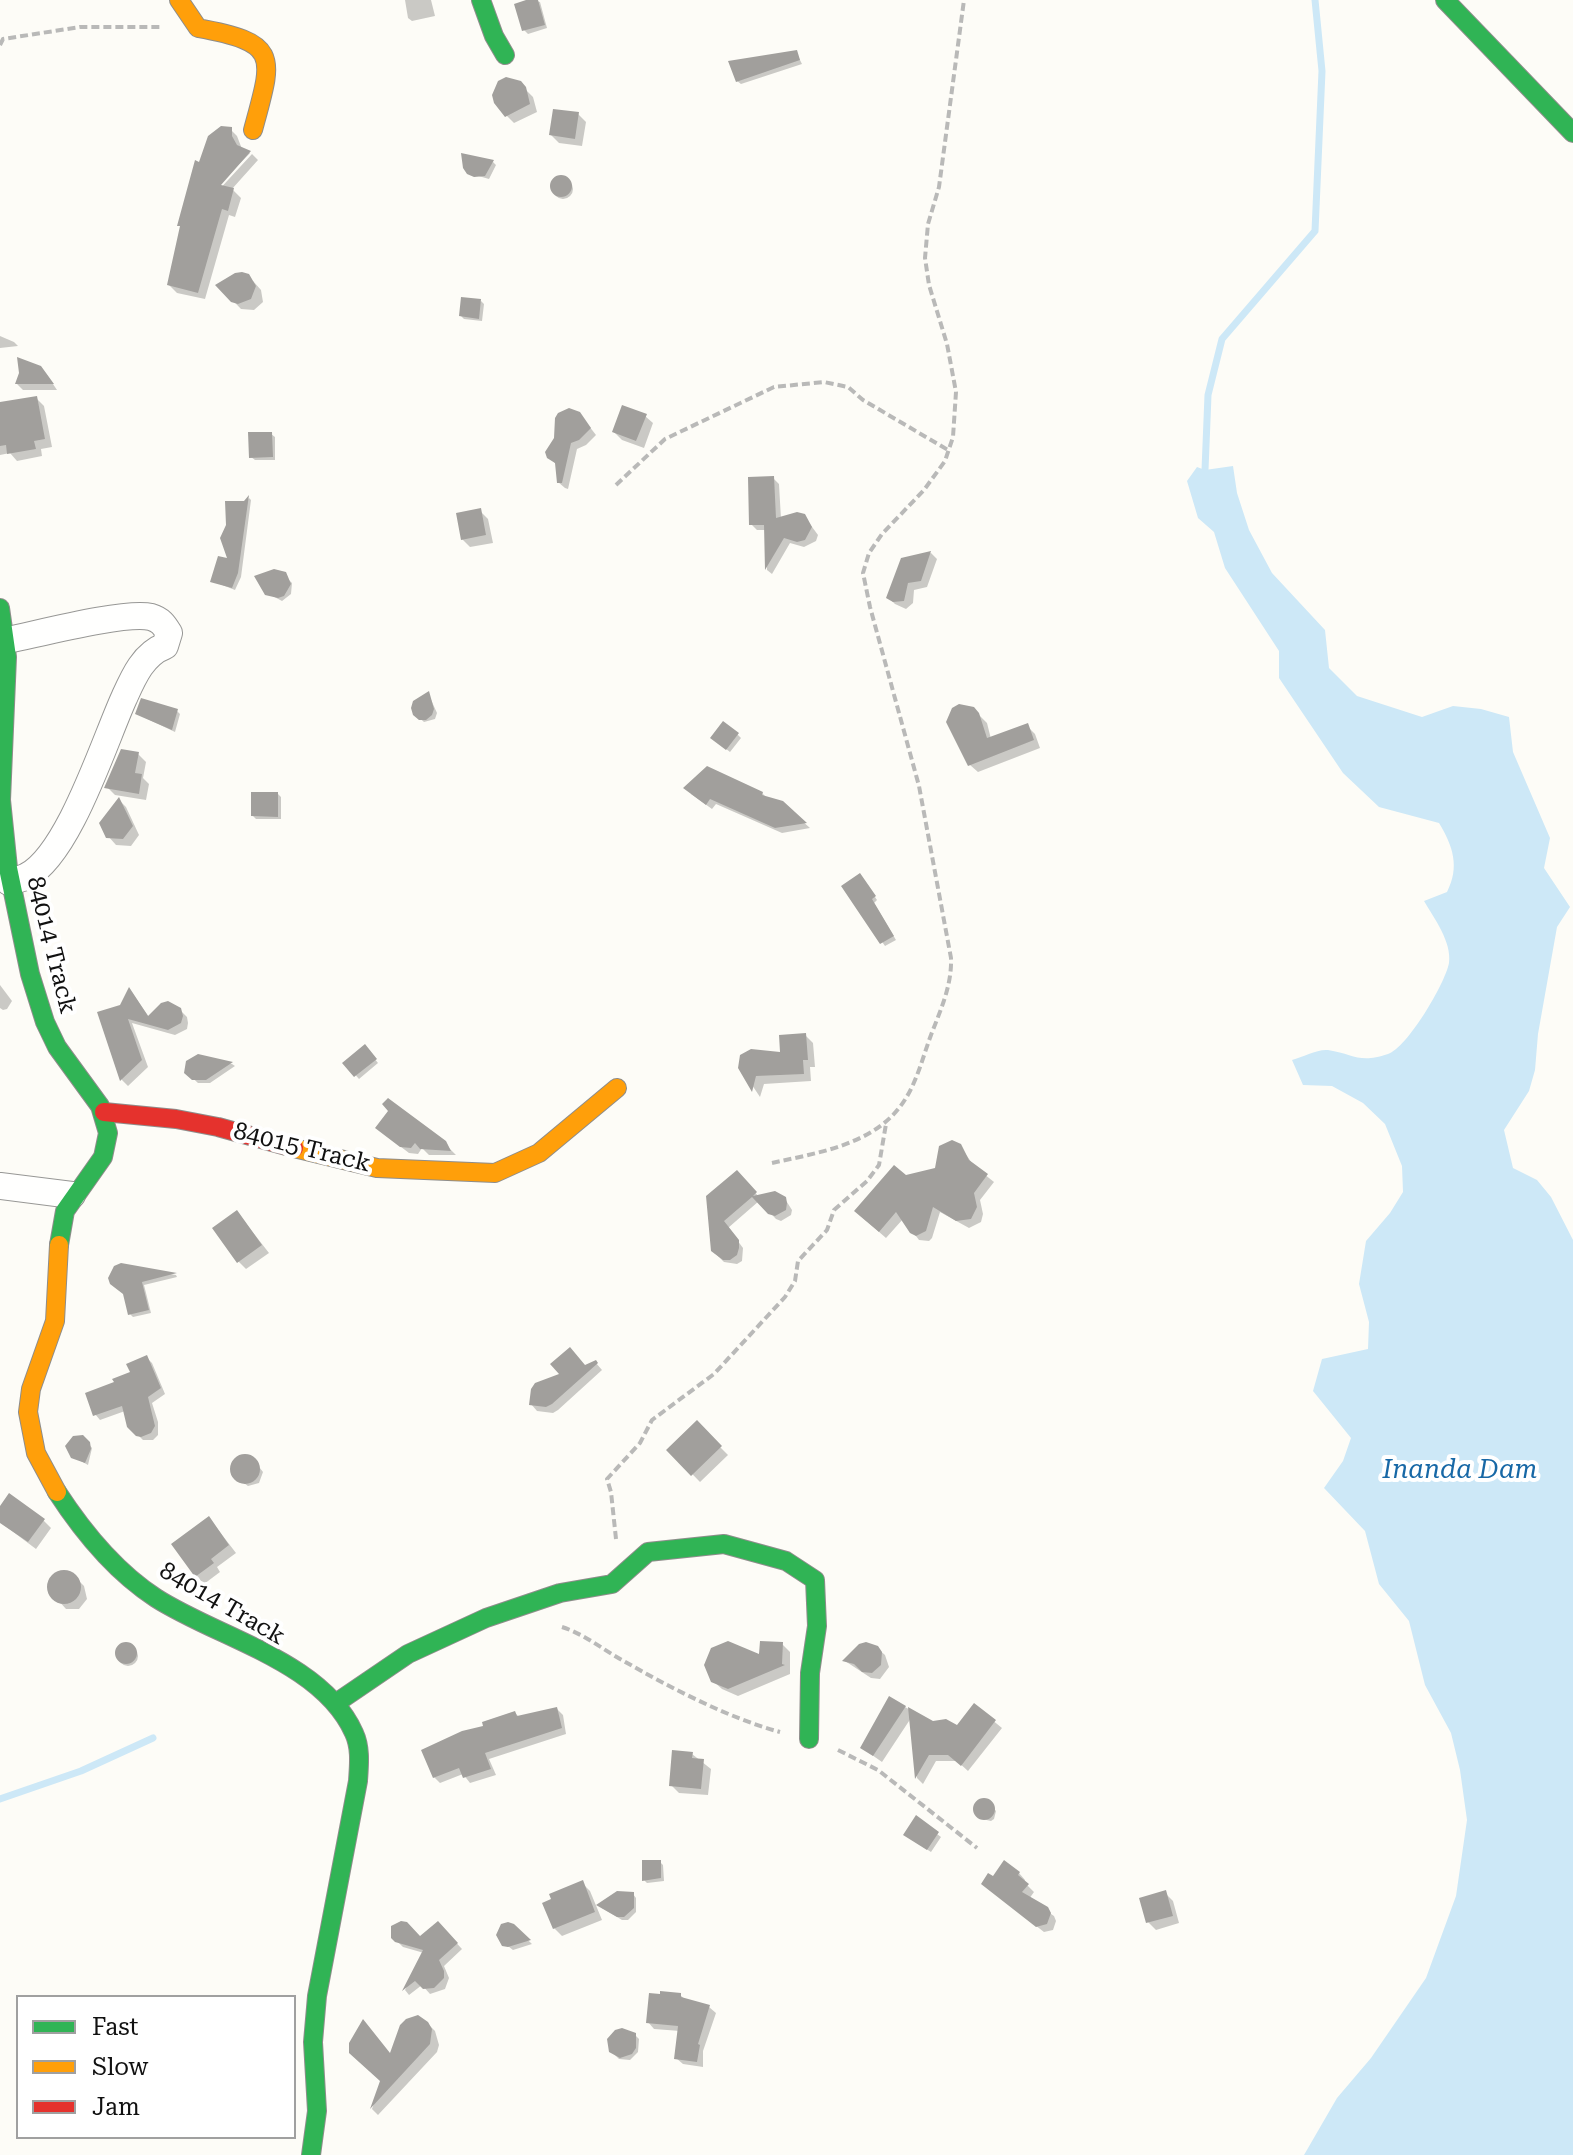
<!DOCTYPE html>
<style>
body{margin:0}
#map{position:relative;width:1573px;height:2155px;overflow:hidden;background:#fdfcf7;font-family:"Roboto Serif",serif}
canvas{display:block}
.legend{position:absolute;left:16px;top:1995px;width:280px;height:144px;box-sizing:border-box;background:#fff;border:2px solid #a0a0a0;margin:0;padding:10px 14px;list-style:none;font-size:24px;color:#111}
.legend li{display:flex;align-items:center;gap:16px;height:40px}
.legend b{width:40px;border:2px solid #a0a0a0}
</style>
<div id="map">
<canvas width="1573" height="2155"></canvas>
<ul class="legend">
<li><b style="height:10px;background:#30b455"></b>Fast</li>
<li><b style="height:10px;background:#ff9f0a"></b>Slow</li>
<li><b style="height:10px;background:#e5322d"></b>Jam</li>
</ul>
</div>
<script>
const context = document.querySelector('canvas').getContext('2d');
context.lineJoin = 'round';
function fillPath(path, color) {
  context.fillStyle = color;
  context.fill(path, 'evenodd');
}
function strokePath(path, color, width, dash) {
  context.strokeStyle = color;
  context.lineWidth = width;
  context.lineCap = dash ? 'butt' : 'round';
  context.setLineDash(dash || []);
  context.stroke(path);
}
function write(font, color, halo, rows, align = 'center') {
  context.font = font + ' "Roboto Serif",serif';
  context.lineWidth = 8;
  context.setLineDash([]);
  context.textBaseline = 'middle';
  context.strokeStyle = halo;
  context.fillStyle = color;
  for (const [text, x, y, turn = 0] of rows) {
    context.save();
    context.translate(x, y);
    context.rotate((+turn || 0) * Math.PI / 180);
    context.textAlign = isNaN(turn) ? turn : align;
    if (halo) context.strokeText(text, 0, 0);
    context.fillText(text, 0, 0);
    context.restore();
  }
}
fillPath(new Path2D(`
 M1233,466L1237,493L1249,530L1272,573L1325,630L1329,668L1357,696L1422,717L1453,706L1481,709L1509,717L1513,752L1550,838L1544,868L1570,907L1557,927L1538,1034L1535,1070L1529,1091L1504,1130L1513,1168L1537,1180L1551,1197L1573,1240V2155H1304L1337,2098L1371,2058L1426,1978L1456,1896L1467,1820L1460,1770L1451,1733L1425,1685L1409,1621L1379,1584L1365,1531L1324,1488L1343,1461L1351,1438L1313,1391L1322,1359L1368,1349L1369,1322L1359,1284L1366,1241L1390,1213L1403,1192L1402,1166L1385,1124L1363,1103L1332,1086L1303,1085L1292,1060C1303,1057 1317,1049 1328,1050C1354,1054 1359,1064 1388,1054C1407,1048 1445,984 1449,963C1452,942 1434,918 1424,901L1447,892C1460,867 1453,846 1439,823L1379,807L1343,773L1279,678V651L1225,568L1214,532L1198,518L1187,481L1197,467L1205,470Z`), '#cde8f7');
fillPath(new Path2D(`
 M405,0H431L435,16L412,21L408,18Z
 M533,0L540,2L547,28L528,34L524,30Z
 M796,52L802,64L741,84L737,81Z
 M524,88L533,97L537,112L514,123L506,115Z
 M578,114L586,122L582,146L559,143L551,135Z
 M229,128L237,136L242,149L250,153L213,191L216,193L252,154L258,160L232,189L241,198L235,217L229,215L205,299L177,293L169,285L200,164Z
 M493,162L496,165L489,179L468,173Z
 M553 189a10 10 0 1 1 20 0a10 10 0 1 1-20 0Z
 M253,281L261,290L263,302L254,310L241,309L218,285Z
 M481,301L484,304L482,321L464,319L461,316Z
 M0,336L14,342L18,346L0,348Z
 M47,375L57,390H23L17,384Z
 M36,398L44,406L52,447L41,449L42,456L17,461L10,453L0,455V405Z
 M645,416L653,423L644,448L622,440L614,432Z
 M582,417L596,435L586,445L577,449L568,489L565,488L558,482L556,464L549,457Z
 M271,434L275,437V460H255L251,457Z
 M773,478L779,484L781,519L804,516L818,535L816,541L804,547L790,543L772,574L767,570L766,530H757L751,524Z
 M249,498L251,500L241,577L235,590L212,581L230,561L245,503Z
 M480,511L488,519L493,543L470,547L462,539Z
 M931,553L937,559L927,587L914,590L913,603L906,609L895,604L888,597L902,560Z
 M280,571L292,583L291,594L282,601L267,593Z
 M428,693L437,713L435,719L424,722L415,714Z
 M177,711L180,714L175,732L137,714Z
 M978,714L987,723L991,739L1027,726L1035,734L1040,748L978,772L970,765Z
 M737,734L741,738L730,752L716,741Z
 M138,754L146,762L143,778L149,784L146,800L115,795L107,787Z
 M762,793L767,798L782,803L810,828L782,833L716,804L712,809L691,794Z
 M278,794L281,797V819H256L253,816Z
 M119,800L126,807L139,835L131,846L116,845L108,836Z
 M863,879L877,900L874,903L896,940L885,946L844,887Z
 M0,985L12,1001L7,1009L3,1010L0,1008Z
 M130,990L149,1017L175,1005L187,1017L188,1023L187,1029L175,1035L132,1023L148,1067L128,1086L122,1080L99,1013L122,1006Z
 M805,1035L813,1043L815,1067H810L811,1081L764,1084L760,1097L740,1067L782,1054Z
 M365,1047L378,1063L359,1079L345,1063Z
 M199,1056L232,1064L235,1066L210,1083H198L186,1072Z
 M384,1134L449,1148L456,1155H429L422,1148L418,1154L409,1153Z
 M960,1146L974,1166L994,1182L980,1200L983,1214L981,1222L969,1228L940,1212L932,1238L929,1241L919,1240L903,1219L886,1238L863,1218L905,1177L936,1169Z
 M737,1172L759,1197L785,1199L792,1210L791,1215L781,1221L776,1219L759,1201L728,1228L743,1248L742,1261L737,1264L724,1262L713,1251Z
 M237,1212L269,1253L246,1269L238,1261Z
 M121,1266L176,1275L177,1277L144,1285L151,1313L133,1317L130,1314L125,1294Z
 M147,1358L152,1363L165,1394L152,1403L158,1422V1435L153,1440H143L129,1426L125,1411L100,1420L95,1414L116,1383L132,1373Z
 M596,1363L602,1370L558,1410L553,1413L537,1411L531,1404L585,1367Z
 M696,1423L728,1455L700,1482L669,1450Z
 M83,1437L92,1448L88,1465L72,1456Z
 M246,1456L256,1463L263,1472L259,1483L248,1486L234,1476L233,1464L235,1460Z
 M0,1509L43,1520L51,1528L36,1549L0,1522Z
 M216,1527L236,1553L217,1567L220,1572L204,1584L196,1576Z
 M63,1572L76,1578L84,1586L87,1599L79,1609H66L49,1590V1583L58,1573Z
 M782,1644L790,1652V1674L738,1696L722,1689L713,1681Z
 M118 1656a10 10 0 1 1 20 0a10 10 0 1 1-20 0Z
 M877,1648L885,1655L889,1667L880,1679L871,1678L845,1661Z
 M975,1706L1002,1728L968,1771L957,1761H936L923,1784L917,1778L911,1718L882,1762L862,1748L905,1707L933,1723L957,1728Z
 M557,1709L563,1715L566,1734L489,1759L496,1775L470,1783L463,1774L440,1783L434,1777L486,1727L515,1713L519,1717Z
 M692,1754L711,1769L708,1795L679,1793L671,1785Z
 M986,1800L996,1811L994,1819L991,1821L982,1819L975,1807L978,1801Z
 M937,1834L941,1837L931,1852L909,1838Z
 M660,1862L663,1865L664,1881L647,1883L644,1880Z
 M1019,1873L1025,1880L1024,1882L1034,1892L1029,1899L1054,1916L1056,1921L1053,1930L1044,1932L990,1890L993,1878Z
 M582,1883L590,1891L602,1920L562,1936L554,1928Z
 M1165,1893L1173,1901L1179,1923L1156,1930L1148,1922Z
 M633,1894L636,1898V1912L628,1920H622L602,1908Z
 M438,1923L462,1949L444,1966L449,1978L445,1989L430,1994L422,1985L409,1995L405,1990L424,1953L403,1947L393,1937L420,1939Z
 M513,1926L532,1944L513,1950L500,1940Z
 M680,1995L686,2000L709,2007L716,2013L703,2051V2067L683,2064L676,2058L680,2031L654,2029L648,2022Z
 M427,2023L435,2031L439,2045L437,2052L378,2115L372,2109L391,2055Z
 M635,2035L639,2039L638,2052L630,2060L619,2059L611,2051Z`), '#0003');
strokePath(new Path2D(`
 M1205,470L1208,395L1222,339L1315,231L1322,71L1315,0
 M0,1799L81,1771L153,1738`), '#cde8f7', 7);
fillPath(new Path2D(`
 M526,0H538L545,25L522,31L514,4Z
 M797,50L800,60L736,82L728,61Z
 M506,77L521,81L526,87L530,104L505,117L494,103L492,95L498,81Z
 M553,109L579,112L575,139L549,135Z
 M221,126L232,127V136L237,145L251,151L221,185L234,188L228,211L222,209L198,293L167,285L180,226H177L195,160L199,162L208,136Z
 M461,153L494,160L485,176L474,177L467,174L463,168Z
 M550 186a11 11 0 1 1 22 0a11 11 0 1 1-22 0Z
 M242,272L249,274L256,286L251,299L238,304L231,302L215,285L235,273Z
 M461,297L481,299L479,319L459,316Z
 M17,357L41,366L54,384H15L19,373Z
 M37,396L45,439L34,441L36,449L7,454L6,445L0,446V402Z
 M622,405L647,414L636,441L612,432Z
 M569,408L580,412L591,428L579,440L571,443L562,483H557L555,463L547,458L545,452L554,438L555,418L558,413Z
 M248,432H272L273,457L249,458Z
 M774,476L776,518L797,512L805,514L812,527L805,540L797,542L784,538L765,570L764,525H749L748,477Z
 M249,495L238,573L232,588L210,582L218,556L227,558L220,538L226,525L225,501H244Z
 M481,508L486,535L461,540L456,513Z
 M931,551L921,581L908,583L904,601L893,602L886,598L901,558Z
 M274,569L286,572L291,584L284,596L278,598L265,595L254,576Z
 M429,691L434,709L432,715L426,720H419L413,715L411,708L413,701Z
 M141,698L178,709L172,730L135,714Z
 M959,704L974,707L979,713L987,738L1028,723L1034,740L968,766L946,722L952,708Z
 M723,721L739,733L726,750L710,738Z
 M121,749L139,752L135,773L142,774L139,794L104,788Z
 M707,766L763,792L762,795L783,801L807,823L775,828L710,799L706,805L683,788Z
 M251,792H278V817L251,816Z
 M119,797L133,826L123,839L106,838L99,823Z
 M860,873L876,896L872,899L894,936L880,944L841,886Z
 M129,987L148,1016L161,1003L168,1001L181,1008L183,1016L181,1023L168,1030L128,1019L142,1060L120,1081L97,1012L120,1005Z
 M806,1033L808,1060H803L804,1074L756,1076L752,1092L738,1068L740,1055L751,1049L780,1052L779,1035Z
 M365,1044L377,1059L354,1077L342,1063Z
 M198,1054L233,1062L206,1080H192L184,1073L186,1061Z
 M388,1098L446,1141L451,1151L420,1149L415,1143L411,1148L400,1147L375,1128L388,1111L382,1104Z
 M952,1140L961,1144L969,1160L988,1174L974,1193L977,1207L971,1219L956,1221L933,1207L926,1231L916,1236L910,1233L896,1212L879,1232L854,1211L894,1165L906,1175L935,1168L939,1146Z
 M737,1170L757,1192L753,1196L775,1191L786,1197L787,1203L786,1210L775,1216L768,1214L752,1197L724,1221L739,1240V1248L737,1255L730,1260H723L711,1251L706,1196Z
 M237,1210L262,1245L237,1263L212,1228Z
 M121,1263L177,1273L142,1282L149,1310L128,1315L123,1294L110,1284L108,1278L114,1266Z
 M570,1347L585,1365L596,1360L598,1363L552,1404L546,1407L529,1405L531,1389L535,1383L559,1374L550,1364Z
 M147,1355L161,1388L148,1397L155,1426L151,1433L141,1437L136,1436L127,1427L122,1406L93,1416L85,1393L114,1382L112,1379L130,1372L126,1364Z
 M697,1420L722,1446L691,1476L666,1450Z
 M83,1435L90,1442L91,1449L85,1463L71,1458L65,1446L73,1436Z
 M230 1469a15 15 0 1 1 30 0a15 15 0 1 1-30 0Z
 M9,1493L45,1519L28,1542L0,1523V1506Z
 M209,1516L229,1545L211,1559L214,1563L195,1577L171,1544Z
 M47 1587a17 17 0 1 1 34 0a17 17 0 1 1-34 0Z
 M728,1641L759,1654L760,1641L783,1642L782,1664L785,1665L728,1689L711,1682L704,1665L711,1648Z
 M866,1642L878,1646L882,1652L881,1665L872,1673L862,1672L854,1664L842,1661L859,1644Z
 M115 1653a11 11 0 1 1 22 0a11 11 0 1 1-22 0Z
 M889,1696L906,1706L873,1756L860,1748Z
 M974,1703L996,1720L961,1766L948,1755H929L915,1779L908,1707L933,1721L946,1719L957,1725Z
 M557,1707L562,1728L485,1753L491,1769L463,1778L459,1768L433,1778L421,1750L462,1731L483,1726L482,1722L515,1711L517,1716Z
 M672,1750L693,1752L692,1758L704,1759L701,1789L669,1786Z
 M973 1809a11 11 0 1 1 22 0a11 11 0 1 1-22 0Z
 M916,1815L939,1832L927,1850L903,1835Z
 M642,1860H661V1878L642,1881Z
 M1004,1860L1020,1872L1018,1875L1029,1884L1022,1892L1048,1907L1051,1913L1047,1924L1036,1927L981,1884L988,1873L993,1876Z
 M583,1880L595,1912L553,1929L542,1903L551,1899L549,1894Z
 M1166,1890L1173,1916L1146,1923L1139,1898Z
 M617,1891L634,1892V1908L624,1917H617L596,1905Z
 M401,1921L407,1922L420,1936L438,1921L458,1943L439,1960L444,1971V1978L434,1988L423,1989L415,1981L402,1991L423,1950L395,1942L391,1938V1926Z
 M508,1922L514,1924L531,1940L508,1947L502,1946L496,1935L501,1924Z
 M660,1991L681,1993V1997L710,2005L698,2044L700,2045L697,2062L674,2059L678,2026L646,2023L649,1993L660,1994Z
 M418,2015L428,2022L432,2029L430,2044L370,2109L380,2081L349,2053V2043L363,2019L390,2053L400,2025L406,2019Z
 M622,2028L636,2033V2048L632,2054L620,2058L609,2052L607,2039L615,2030Z`), '#a19f9c');
const street = new Path2D(`
 M8,640C38,634 125,611 151,617C161,620 164,625 169,633L165,646C143,654 133,678 124,698C104,742 69,854 27,876C22,879 15,880 9,882
 M0,1186L72,1195`);
const fast = new Path2D(`
 M481,0L494,36L505,55
 M1445,0L1573,133
 M0,608L7,657L1,800L8,868L30,974L45,1022L57,1047L100,1106L108,1133L103,1157L65,1211L59,1245
 M57,1492C83,1532 116,1572 156,1598C218,1638 322,1661 354,1733C361,1748 359,1765 358,1781L317,1996L313,2042L317,2111L311,2155
 M336,1703L408,1654L486,1618L560,1593L612,1584L648,1552L724,1544L786,1561L815,1580L817,1626L810,1673L809,1739`);
const slow = new Path2D(`
 M179,0L198,28C281,43 273,56 253,130
 M294,1148L377,1168L495,1173L539,1153L617,1088
 M57,1492L36,1453L28,1412L31,1389L55,1321L59,1245`);
const jam = new Path2D(`
 M104,1112L176,1119L218,1127L294,1148`);
strokePath(street, '#979795', 28);
strokePath(fast, '#8e8d8b', 20);
strokePath(slow, '#8e8d8b', 20);
strokePath(jam, '#8e8d8b', 20);
strokePath(new Path2D(`
 M0,45L3,39L80,27H161
 M616,485L665,439L774,387L824,382L848,387L863,400L948,450
 M772,1163C817,1153 870,1145 899,1108C916,1087 922,1059 931,1035C941,1009 952,985 951,958L919,786L870,607L863,573L869,553L882,534L924,490L945,461L953,437L956,392L947,344L929,285L925,258L928,224L939,187L964,0
 M616,1539L611,1492L607,1479L640,1443L652,1420L714,1374L785,1297L795,1281L798,1261L827,1230L834,1210L867,1181L879,1165L886,1124
 M562,1627C584,1634 602,1649 622,1660C669,1687 728,1718 780,1732
 M838,1750L878,1770L977,1848`), '#b9b9b8', 4, [8, 4]);
strokePath(street, '#fffffe', 26);
strokePath(fast, '#30b455', 18);
strokePath(slow, '#ff9f0a', 18);
strokePath(jam, '#e5322d', 18);
write('24px', '#111', '#fff', [
 ["84014 Track",51,945,76],
 ["84015 Track",302,1148,14],
 ["84014 Track",222,1604,30]
]);
write('italic 26px', '#1768a6', '#fff', [
 ["Inanda Dam",1460,1470]
]);
</script>
